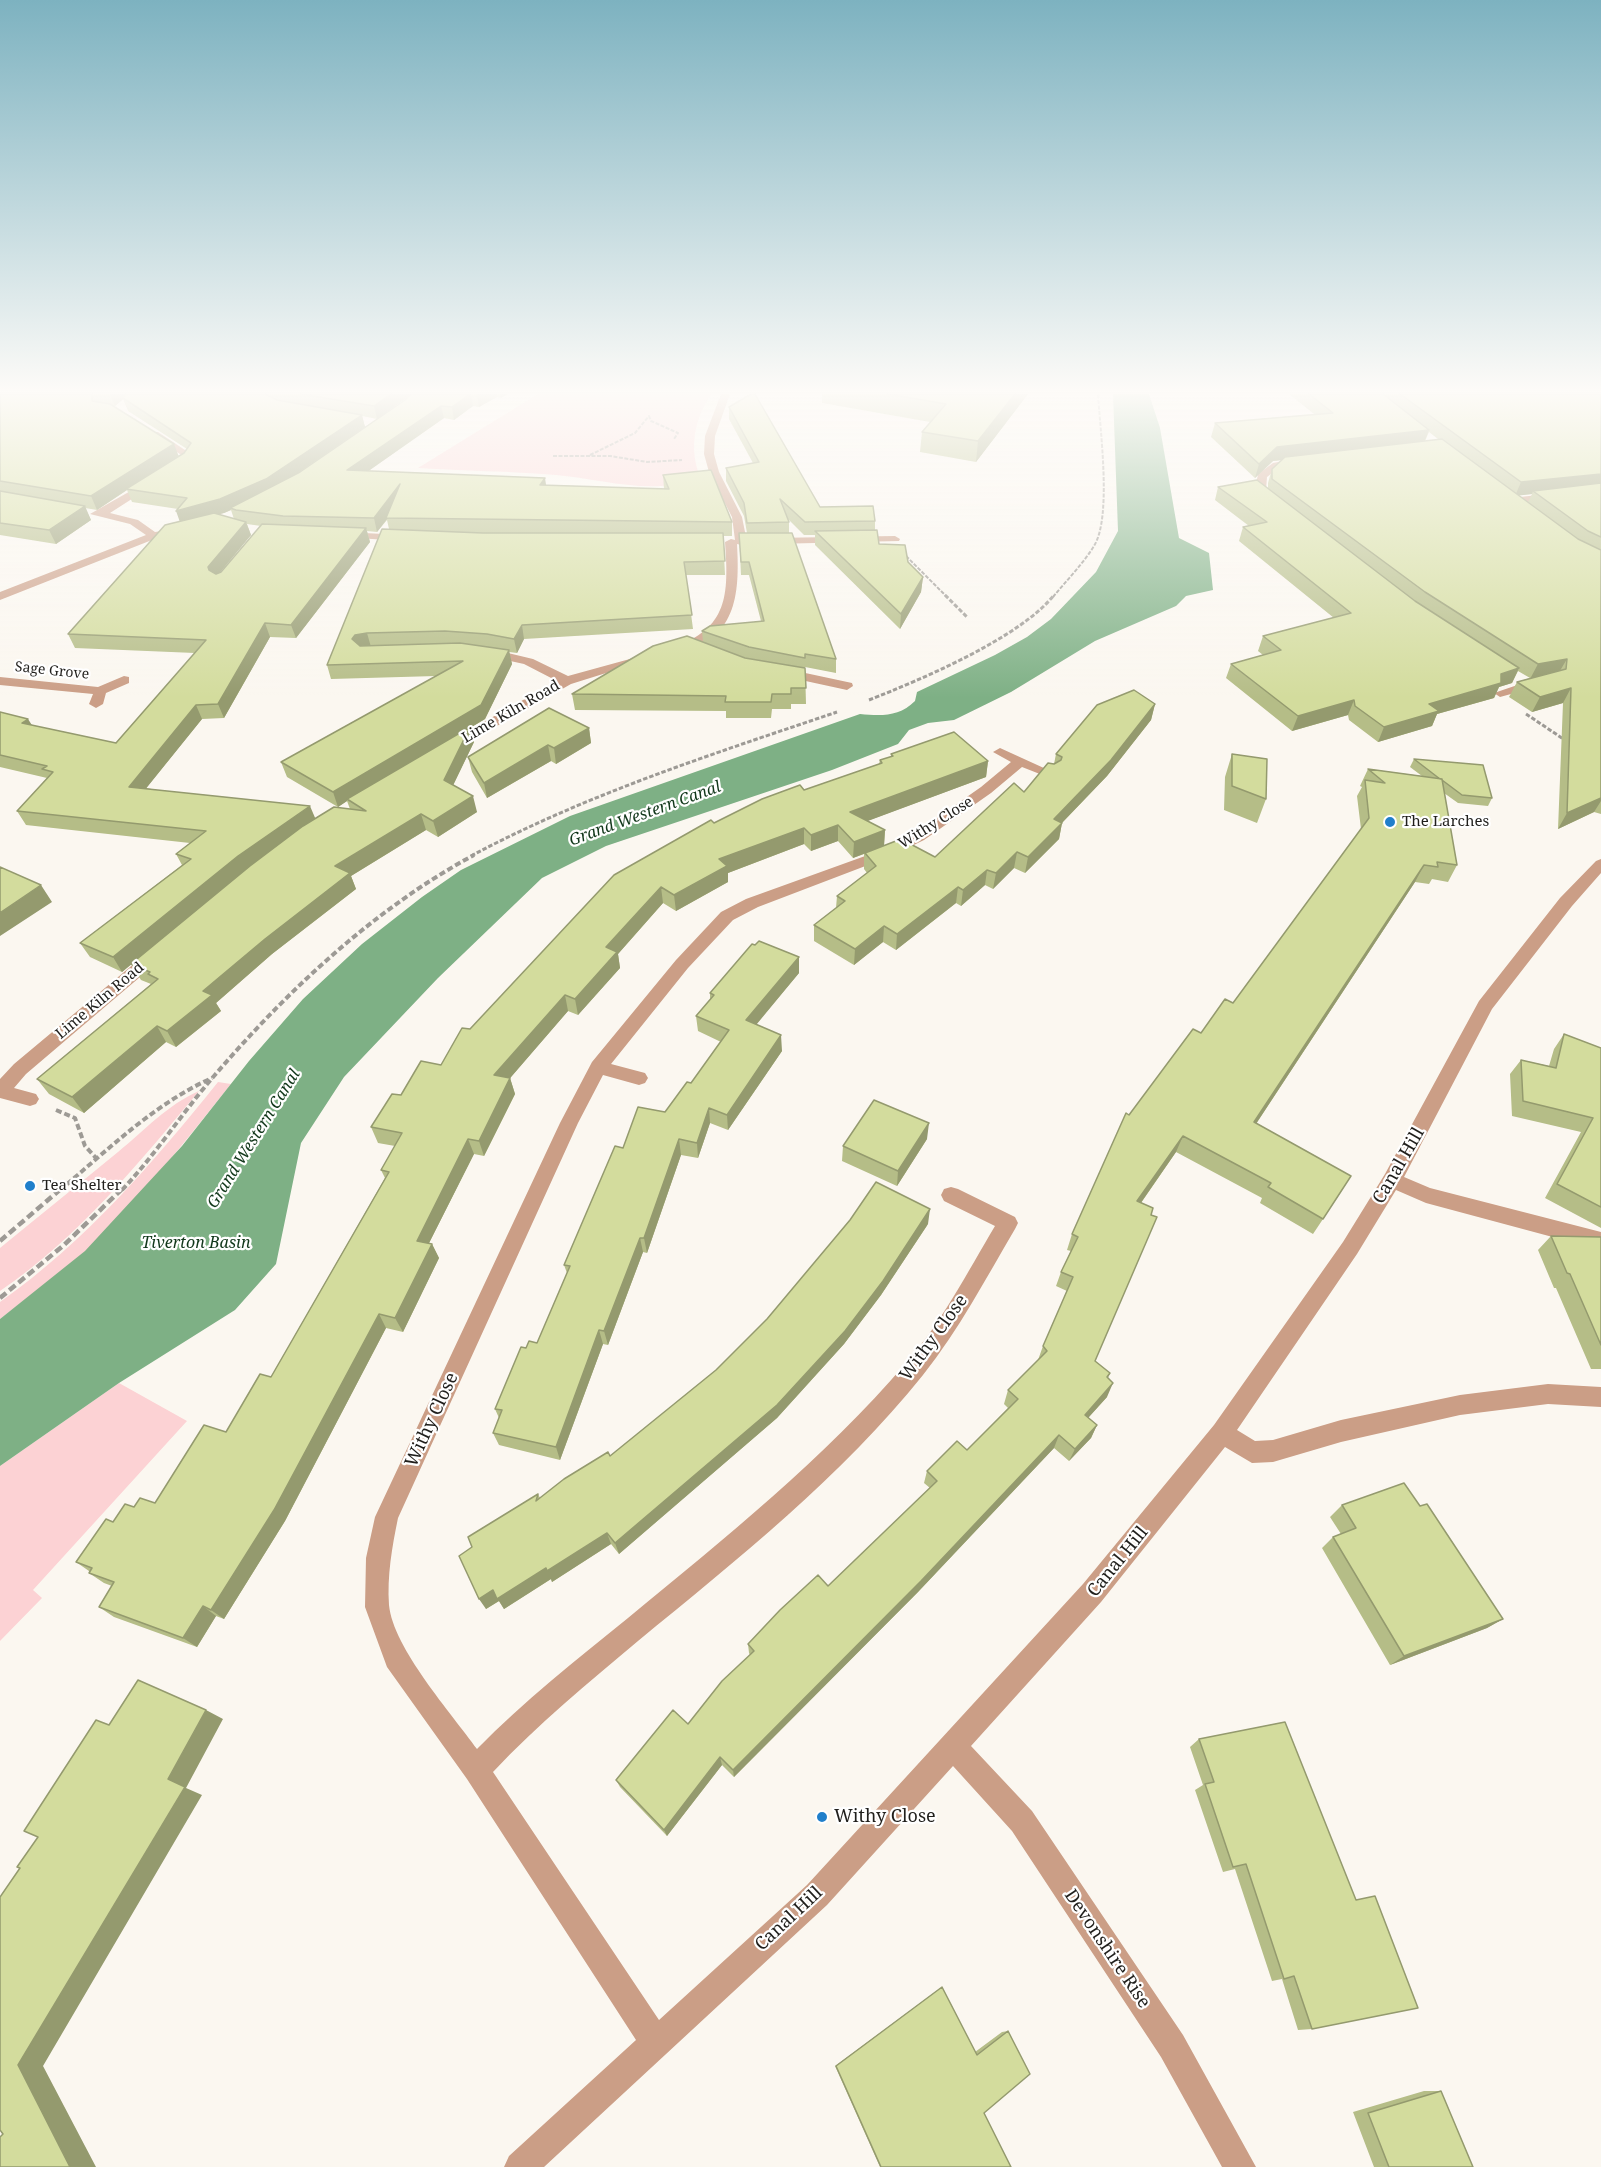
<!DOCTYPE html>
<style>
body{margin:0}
canvas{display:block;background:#fbf7f0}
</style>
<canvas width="1601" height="2167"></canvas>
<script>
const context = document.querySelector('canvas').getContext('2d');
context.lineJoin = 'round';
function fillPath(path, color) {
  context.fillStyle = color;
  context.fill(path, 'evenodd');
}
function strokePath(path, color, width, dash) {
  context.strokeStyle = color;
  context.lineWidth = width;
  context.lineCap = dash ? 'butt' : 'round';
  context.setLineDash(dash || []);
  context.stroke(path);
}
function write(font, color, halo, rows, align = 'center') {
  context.font = font + ' "Noto Serif",serif';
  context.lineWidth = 4.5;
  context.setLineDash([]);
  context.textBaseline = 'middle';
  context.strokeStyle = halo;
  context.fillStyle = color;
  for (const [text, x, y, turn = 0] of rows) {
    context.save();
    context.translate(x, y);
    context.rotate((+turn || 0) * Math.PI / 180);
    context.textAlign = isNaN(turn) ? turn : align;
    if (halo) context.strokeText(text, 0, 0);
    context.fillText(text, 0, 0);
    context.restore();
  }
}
fillPath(new Path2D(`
 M538,394H711C694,420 689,448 700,477C656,497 602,479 556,475C510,471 464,471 418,468Z
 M218,1082L231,1084C185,1141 140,1200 86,1251C60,1276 28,1297 0,1319V1302C85,1242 153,1163 218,1082Z
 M199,1091C138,1164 79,1237 0,1291V1248C39,1216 79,1184 118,1152C145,1130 167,1105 199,1091Z
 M119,1383L187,1421L33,1590L42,1598L0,1641V1466Z`), '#fcd2d4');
fillPath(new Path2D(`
 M1113,394H1149L1160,428L1179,538L1209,553L1213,590L1186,596L1176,606L1095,641L1011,692L954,720L928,723L909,730L898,744L832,770L606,846L542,878L438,978L344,1077L301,1143L276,1264L235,1310L119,1383L0,1466V1319L85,1251L182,1146L249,1061L303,999L362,944L422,897L461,870L570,816L860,714C881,716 899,717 915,701L917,692L995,655L1027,637L1051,619L1096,572L1118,531Z`), '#7eb085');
strokePath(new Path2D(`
 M590,455L635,433L649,416L651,421L678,433L674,439
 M553,456H610L647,462L682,460
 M906,556L947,597
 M1053,597C1066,581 1083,564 1094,546C1112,517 1100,430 1098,394`), '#9d9a95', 2, [4, 1.5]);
strokePath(new Path2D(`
 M945,595L967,617
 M869,700C920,680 1020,638 1054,595
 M1526,714L1565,740
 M471,856C587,794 713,754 837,712`), '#9d9a95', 3, [4.5, 2]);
strokePath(new Path2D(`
 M56,1110L75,1118L85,1146L98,1160
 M60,1190C109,1149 154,1104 212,1078
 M122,1190C156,1154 182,1113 214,1076C288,990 374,909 474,855`), '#9d9a95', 4, [6, 3]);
strokePath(new Path2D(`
 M0,1241L62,1188
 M0,1298L64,1245L123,1188`), '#9d9a95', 4.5, [8, 4]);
fillPath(new Path2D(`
 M721,394H730L715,436L714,454L719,472L742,517L747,542L741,545L737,544C740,597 736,639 677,654L673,653V647C728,629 729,595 725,542L731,539L735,540L732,517L709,472L704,454L705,436Z
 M152,432H158L194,456L178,470H170V466L183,456L152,436Z
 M1298,458L1303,461L1302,463L1280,467L1267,477L1266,490L1273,501L1264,503L1255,490L1258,474L1273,463Z
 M148,481L153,484L152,486L110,513L138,520L155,532L182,528V532L157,538L0,600V592L146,535L130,524L90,514Z
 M1601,488V494L1511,504L1506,501L1511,498Z
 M346,532L402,535L407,538L402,541L342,537L341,535Z
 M895,536L900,539L899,541L772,544L766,541L772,538Z
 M487,648L533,659L568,676L648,654L654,658L571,684L458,748H448V742L557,681L524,664L483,655L481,652Z
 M782,668L852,683L853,686L847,690L778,675L776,672Z
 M124,676L129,677V683L106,693L103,704L96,708L89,704L93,694L0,685V677L98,687Z
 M1535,679L1541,683L1540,686L1500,697L1494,693Z
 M1000,748L1057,774L1050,778L1022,767L991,793L924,840L889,857L758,907L733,920L688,968L611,1064L645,1073L648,1078L645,1083L639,1085L603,1075L578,1123L398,1518C392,1547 387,1576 389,1605C393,1648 452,1714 477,1749C524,1701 576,1660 628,1618C725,1538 824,1459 906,1363C942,1322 967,1273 995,1226L944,1201L941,1195L944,1189L951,1187L958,1189L1015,1217L1018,1223L1015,1229C986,1278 959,1330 923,1375C842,1476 738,1559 638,1641C588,1683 538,1724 493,1772L659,2020L807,1885L1083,1584L1214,1425L1343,1242L1385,1174L1479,1001L1560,898L1596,861L1601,859V873L1572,906L1492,1009L1404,1177L1430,1188L1601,1232V1250L1426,1203L1396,1190L1357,1254L1237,1430L1255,1441L1273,1440L1341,1420L1460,1395L1548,1384L1601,1387V1407L1548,1404L1460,1415L1341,1442L1273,1462L1252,1463L1225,1447L1101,1602L971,1746L1032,1811L1183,2035L1256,2167H1222L1161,2057L1012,1831L953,1766L827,1905L544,2167H504L509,2156L636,2040L467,1779L387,1667L365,1607L366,1558L375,1517L560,1123L592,1062L676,960L721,912L746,899L879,851L914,834L981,787L1011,762L993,752Z
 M154,950L162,956L160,960L26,1074L14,1088L36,1094L39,1099L36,1104L30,1106L0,1098V1079L14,1064L148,952Z`), '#cb9e86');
fillPath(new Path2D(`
 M0,394H507L501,398L497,397L479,407L473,406L454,420L444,418L368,471L546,485L664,489L663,475L732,522V536H723L725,575H686L693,629L524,639L517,653L509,652L512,664L485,719L470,728L474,742L453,785L477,812L438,837L426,830L351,876L356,889L272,954L216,1003L221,1011L176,1047L166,1042L84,1113L49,1094L37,1079L151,984L141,980L131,964L246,869L122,972L90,957L80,943L182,865L176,854L190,843L26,825L17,811L47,778L0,767V712L32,726L116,743L195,653L75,648L68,634L180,521L178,509L132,502L127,490L97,510L85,508L91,520L56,544L0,535ZM409,396L405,400L365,427L362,416L377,419ZM123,399L128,411L187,449L184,453L179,456L113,406H115ZM231,510L234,519L218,514L224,513ZM387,520L389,529L327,665L331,679L436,676L281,762L287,777L338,807L347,801L350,809L315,819L146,788L202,719L224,718L270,637L296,638L370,542L367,531L377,532ZM247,524L261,526L221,572H220L251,535Z
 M822,394H1028L976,462L920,452L922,432L930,422L822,403Z
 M1289,394H1601V814L1594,812L1558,829L1563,703L1532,712L1509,697L1517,682L1530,678L1518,671L1512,683L1499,687L1494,698L1437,714L1432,726L1378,742L1349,720L1348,715L1292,731L1226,678L1231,664L1263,655L1258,651L1263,636L1334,618L1239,541L1243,527L1249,526L1215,500L1218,487L1268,488V483L1272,469L1282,460L1273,461L1255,478L1211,437L1215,423L1314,414ZM1429,432L1438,439L1425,441ZM1532,494L1528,502L1519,495Z
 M729,407L820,507L875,521V530L879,544L908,562L923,577L921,592L900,629L815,545V535H804L787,518L789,522V533L836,659V673L805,667L806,704H791V709H772L771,718H726V711L575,710L572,694L703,642L702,631L761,621L749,575H741L739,533H747L744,516L726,481V468L753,463L729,419Z
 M1155,704L1151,720L1107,776L1062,823L1059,839L1025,873L1014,868L993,889L985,885L961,906L956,903L896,950L883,942L854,965L814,941V925L836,908L837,896L867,873L864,869V854L853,858L838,841L811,851L804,844L728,873V882L676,911L663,903L618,954L620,968L578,1015L568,1011L510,1078L515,1094L484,1156L474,1154L429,1243L432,1244L439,1258L403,1332L386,1328L285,1521L224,1619L216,1616L197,1647L114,1617L99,1607L112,1586L104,1583L89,1573V1571L76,1562L113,1522L134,1507L155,1503L226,1432L271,1377L385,1178L381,1170L395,1146L378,1143L371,1127L401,1095L441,1065L470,1029L714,823L804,790L879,764L880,760L891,757V754L988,761L986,777L867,821L885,830L884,845L935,857L1024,792L1054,764L1056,754Z
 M589,728L591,743L556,764L551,761L487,798L472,772L468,757Z
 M1232,754L1266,799L1257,823L1224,810L1225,777Z
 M1414,759L1492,798L1488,806L1458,803L1444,793L1457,865L1448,882L1432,879L1429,884L1415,882L1256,1124L1341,1192L1313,1234L1260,1203L1262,1198L1176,1152L1141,1203L1095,1361L1110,1373L1108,1378L1107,1397L1088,1418L1097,1425L1091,1438L1069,1461L1054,1448L918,1592L734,1777L722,1765L667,1836L620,1787L616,1780L688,1724L750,1655L749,1653L748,1644L828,1586L930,1488L924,1483L927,1471L967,1450L1008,1408L1004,1404L1008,1390L1038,1360L1043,1346L1067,1291L1056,1286L1061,1272L1071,1251L1067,1250L1072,1234L1129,1115L1201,1033L1233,1003L1361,829L1357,796L1362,787L1360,786L1368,769L1422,776L1410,767Z
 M799,957V973L756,1024L782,1051L728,1130L710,1123L698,1158L681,1155L647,1253L643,1252L608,1345L603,1344L560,1460L499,1445L493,1433L499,1418L495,1409L526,1348L537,1343L567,1273L564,1265L623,1148L665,1112L691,1083L721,1042L698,1031L696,1016L710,1000V993Z
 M1564,1034L1601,1048V1228L1545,1198L1581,1132L1512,1116L1510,1074L1521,1060L1549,1066L1554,1049Z
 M927,1139L897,1186L842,1161L843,1146Z
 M928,1224L881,1295L844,1344L777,1418L619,1554L611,1544L552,1582L551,1579L504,1609L499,1601L486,1609L472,1547L538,1494L540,1498L610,1456Z
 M1551,1236L1601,1237V1369H1591L1556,1288H1554L1538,1250Z
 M1342,1505L1420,1506L1503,1619L1487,1628L1390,1665L1322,1548L1333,1537L1341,1534L1330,1517Z
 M1285,1722L1312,2029L1298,2030L1282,1979L1272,1981L1235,1869L1223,1872L1195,1790L1203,1785L1190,1747L1199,1739Z
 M942,1987L975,2052L1002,2032L1008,2031L984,2113L1011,2167H880L835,2066Z
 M1424,2091H1441L1473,2167H1374L1353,2112Z`), '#b5bd87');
fillPath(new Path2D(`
 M110,394H125L126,397L115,406Z
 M391,394H412L377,419L374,406Z
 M470,394H471L473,406L454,420L452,407Z
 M478,394H497V397L479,407L477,395Z
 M500,394H507L501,398Z
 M1015,394H1028L976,462L978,441Z
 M441,406L444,418L350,484L347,470Z
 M362,415L365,427L270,492L230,508L231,510L224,513L181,525L176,511Z
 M1429,430L1424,443L1273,461L1255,478L1259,464L1277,447Z
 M174,444L179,457L126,489L127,490L97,510L91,496Z
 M1601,474V486L1533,491L1532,494L1515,496L1521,482Z
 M545,478L547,491L540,485Z
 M400,484L404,497L377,532L374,518Z
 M85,506L91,520L56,544L49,530Z
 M246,522L251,535L213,581L214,584L208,567Z
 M366,528L370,542L296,638L291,625Z
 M923,577L921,592L900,629L901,614Z
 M265,623L270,637L224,718L218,704Z
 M522,625L524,639L517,653L514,639Z
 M367,633L371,647L360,649L352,639L355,635Z
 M509,650L512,664L485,719L470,728L474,742L448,796L347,799V801L338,807L333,792Z
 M1567,659L1558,674L1530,679L1538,664Z
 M1519,668L1512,683L1499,687L1494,698L1437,714L1432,726L1378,742L1384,727L1429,704L1501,674Z
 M1571,688L1563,703L1532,712L1540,697Z
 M1354,700L1348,715L1292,731L1298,716Z
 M1155,704L1151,720L1107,776L1057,828L1062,823L1059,839L1025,873L1028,857L1054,819Z
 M196,705L202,719L136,801L129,787Z
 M28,719L37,733L22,723Z
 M589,728L591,743L556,764L554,748Z
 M548,745L551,761L487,798L484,783Z
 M988,761L986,777L849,828L850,812Z
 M473,796L477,812L438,837L433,821Z
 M1601,798V801L1594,812L1558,829L1567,813Z
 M310,806L316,820L245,870L122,972L113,957L238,856Z
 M421,814L426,830L351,876L356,889L272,954L216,1003L221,1011L176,1047L167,1031L203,991L335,866Z
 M838,825V841L811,851V835Z
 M804,828V844L728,873V882L676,911L674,895L719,859Z
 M885,830L884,846L853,858L854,842Z
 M1017,852L1014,868L993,889L996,873Z
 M1424,865L1415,882L1246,1139L1254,1122Z
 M987,870L985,885L961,906L963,890Z
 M41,885L52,902L0,936V913Z
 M661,887L663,903L618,954L620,968L578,1015L575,999L606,947Z
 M958,887L956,903L896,950L897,934Z
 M884,926L883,942L854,965L855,949Z
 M799,957V973L747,1036L746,1020Z
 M565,995L568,1011L499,1091L494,1075Z
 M157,1026L166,1042L84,1113L72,1097Z
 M781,1035L782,1051L728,1130L727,1115Z
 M510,1078L515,1094L484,1156L479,1141Z
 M709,1108L710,1123L698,1158L697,1143Z
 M929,1123L927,1139L897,1186L898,1171Z
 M1183,1136L1176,1152L1131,1217L1137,1201Z
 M468,1139L474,1154L423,1255L417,1241Z
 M679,1139L681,1155L647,1253L644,1238Z
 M930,1209L928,1224L881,1295L844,1344L777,1418L619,1554L615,1543Z
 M640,1238L643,1252L608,1345L604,1331Z
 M432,1244L439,1258L403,1332L395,1318Z
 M379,1314L386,1328L285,1521L224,1619L211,1610Z
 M599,1330L603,1344L560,1460L556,1447Z
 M1113,1383L1107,1397L1079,1428L1085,1415Z
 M1097,1425L1091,1438L1069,1461L1075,1449Z
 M1059,1435L1054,1448L918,1592L734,1777L733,1770Z
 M607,1533L611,1544L552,1582L551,1579L504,1609L499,1601L486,1609L479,1599L493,1590L546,1568Z
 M203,1606L216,1616L197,1647L183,1638Z
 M1503,1619L1487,1628L1390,1665L1404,1656Z
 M206,1710L223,1719L186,1788L202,1795L43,2066L96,2167H70L18,2065L168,1779Z
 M720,1757L722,1765L667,1836L664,1830Z`), '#949a6e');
const building = new Path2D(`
 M0,394H92V401L110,404L174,444L91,496L0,481Z
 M126,394H265L277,400L362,415L266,479L220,499L176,511L187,498L126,489L184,453L191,443L123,398Z
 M301,394H391L374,406Z
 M411,394H470L452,407L441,406L347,470L545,478L540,485L669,489L663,475L711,470L732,522L386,518L400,484L374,518L283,516L236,510L230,508L300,472L405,400Z
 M751,394H755L820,507L873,506L875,521L805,522L780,499L789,522L747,523L744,503L726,468L759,462L729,407Z
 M888,394H1015L978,441L922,432L946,404Z
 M1309,394H1383L1429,430L1277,447L1259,464L1215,423L1333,413Z
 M1400,394H1601V474L1521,482Z
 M1442,439L1578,539L1601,550V798L1567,813L1571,688L1540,697L1517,682L1566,669L1567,659L1538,664L1425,592L1272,479V469L1285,457Z
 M1257,480L1415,601L1519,668L1501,674V683L1429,704L1439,711L1384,727L1355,706L1354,700L1298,716L1231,664L1281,650L1263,636L1351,613L1243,527L1267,522L1218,487Z
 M1601,483V537L1588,531L1533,491Z
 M0,491L85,506L49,530L0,523Z
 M214,513L246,522L208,567L209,570L216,574L221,572L262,524L366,528L291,625L265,623L218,704L196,705L129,787L310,806L238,856L113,957L80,943L191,859L176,854L206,831L17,811L53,772L42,769L47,766L0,755V712L28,719L22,723L116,743L206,640L68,634L165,525Z
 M382,529L483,533H723L725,561L684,562L692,615L522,625L514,639L487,634L445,631L367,633L355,635L352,639L360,646L460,643L509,650L481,705L333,792L281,762L463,661L327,665Z
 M877,530L879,544L905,545L908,562L923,577L901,614L815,531Z
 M739,533H792L836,659L805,654V658L749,647L702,631L710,626L764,621L749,562H741Z
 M687,636L745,658L805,668L806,688H791V694H772L771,702H725L726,696L572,694L653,646Z
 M1134,690L1155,704L1111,760L1054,819L1062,823L1028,857L1017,852L996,873L987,870L963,890L958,887L897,934L884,926L855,949L814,925L845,901L837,896L876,866L865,853L901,839L935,857L1014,783L1024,792L1048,763L1054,764L1061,760L1062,757L1056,754L1097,705Z
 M549,708L589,728L554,748L548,745L484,783L468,757Z
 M470,727L444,780L473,796L433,821L421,814L335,866L350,873L265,939L203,991L212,995L167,1031L157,1026L72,1097L37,1079L158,979L148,974L150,972L131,964L250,866L303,826L334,807L366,811L347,799Z
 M954,732L988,761L850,812L885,830L854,842L838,825L811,835L804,828L719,859L727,866L674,895L661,887L606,947L617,952L575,999L565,995L494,1075L510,1078L479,1141L468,1139L417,1241L432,1244L395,1318L379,1314L274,1510L211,1610L203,1606L183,1638L99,1607L114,1582L89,1573L92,1568L76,1562L106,1519L113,1522L125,1504L134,1507L140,1498L155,1503L204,1425L226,1432L260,1374L271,1377L389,1172L381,1170L402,1133L371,1127L392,1094L401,1095L421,1061L441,1065L462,1028L470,1029L614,875L711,820L714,823L762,799L800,785L804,790L882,763L880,760L893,756L891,754Z
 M1232,754L1267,759L1266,799L1232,786Z
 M1414,759L1483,765L1492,798L1462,795L1442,780V779H1440Z
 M1368,769L1442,779L1457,865L1437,862L1438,867L1424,865L1254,1122L1351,1176L1323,1219L1268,1187L1271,1183L1183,1136L1137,1201L1153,1208L1151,1215L1157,1217L1095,1361L1110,1373L1107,1377L1113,1383L1085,1415L1097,1425L1075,1449L1059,1435L921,1581L733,1770L720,1757L664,1830L616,1780L673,1710L688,1724L722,1681L754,1651L748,1644L780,1610L818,1575L828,1586L937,1481L927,1471L957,1441L967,1450L1018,1399L1008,1390L1047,1351L1043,1346L1073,1277L1061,1272L1078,1237L1072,1234L1126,1113L1129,1115L1193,1029L1201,1033L1225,999L1233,1003L1369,818L1365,780L1385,783Z
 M0,867L41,885L0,913Z
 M759,941L799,957L746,1020L781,1035L727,1115L709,1108L697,1143L679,1139L644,1238H640L604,1331L599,1330L556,1447L493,1433L502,1410L495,1409L521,1347L526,1348L529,1341L537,1343L570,1266L564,1265L615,1146L623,1148L638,1107L665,1112L687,1082L691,1083L729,1030L696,1016L714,995L710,993L752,944L755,945Z
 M1564,1034L1601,1048V1207L1557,1184L1593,1118L1523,1101L1521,1060L1556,1068Z
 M874,1100L929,1123L898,1171L843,1146Z
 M876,1182L930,1209L883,1281L845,1331L777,1405L615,1543L607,1533L547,1571L546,1568L497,1599L493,1590L479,1599L459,1556L472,1547L468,1537L538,1494L536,1501L564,1479L608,1452L610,1456L716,1370L767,1319L850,1220Z
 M1551,1236L1601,1237V1345L1570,1274L1567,1273Z
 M1404,1483L1420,1506L1427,1504L1503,1619L1404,1656L1333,1537L1356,1528L1342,1505Z
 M138,1680L206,1710L168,1779L185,1787L18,2065L70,2167H0V2137L3,2134L0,2130V1897L20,1868L17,1867L38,1837L24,1831L96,1720L109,1725Z
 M1285,1722L1356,1900L1375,1896L1418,2008L1312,2029L1294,1976L1284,1979L1246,1864L1233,1867L1205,1784L1214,1782L1199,1739Z
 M942,1987L977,2055L1008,2031L1030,2074L984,2113L1011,2167H881L836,2066Z
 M1441,2091L1473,2167H1389L1368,2113Z`);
fillPath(building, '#d3dc9d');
strokePath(building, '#949a6e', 1.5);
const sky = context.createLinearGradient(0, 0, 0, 698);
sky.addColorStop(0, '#7db2c0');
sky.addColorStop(0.56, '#fdfbf8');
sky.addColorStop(1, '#fdfbf800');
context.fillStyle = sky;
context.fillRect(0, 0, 1601, 698);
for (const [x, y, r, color] of [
 [1390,822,6,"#207fcb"],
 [30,1186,6,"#207fcb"],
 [822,1817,6,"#207fcb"]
]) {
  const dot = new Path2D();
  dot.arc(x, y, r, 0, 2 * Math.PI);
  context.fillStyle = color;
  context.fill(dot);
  strokePath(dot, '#fff', 2);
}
write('14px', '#201f1c', '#fff', [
 ["Sage Grove",52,671,6]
]);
write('15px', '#201f1c', '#fff', [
 ["Lime Kiln Road",511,712,-30],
 ["Withy Close",936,823,-32],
 ["Lime Kiln Road",100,1001,-40]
]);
write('15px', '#201f1c', '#fff', [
 ["The Larches",1402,822],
 ["Tea Shelter",42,1186]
], 'left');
write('italic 16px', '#11371a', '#fff', [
 ["Grand Western Canal",645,814,-20],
 ["Grand Western Canal",254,1139,-58],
 ["Tiverton Basin",196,1243]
]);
write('18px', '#201f1c', '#fff', [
 ["Canal Hill",1399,1166,-60],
 ["Withy Close",934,1338,-54],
 ["Withy Close",432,1420,-65],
 ["Canal Hill",1118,1562,-51],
 ["Canal Hill",789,1919,-43],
 ["Devonshire Rise",1107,1949,56]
]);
write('18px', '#201f1c', '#fff', [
 ["Withy Close",834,1817]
], 'left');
</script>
